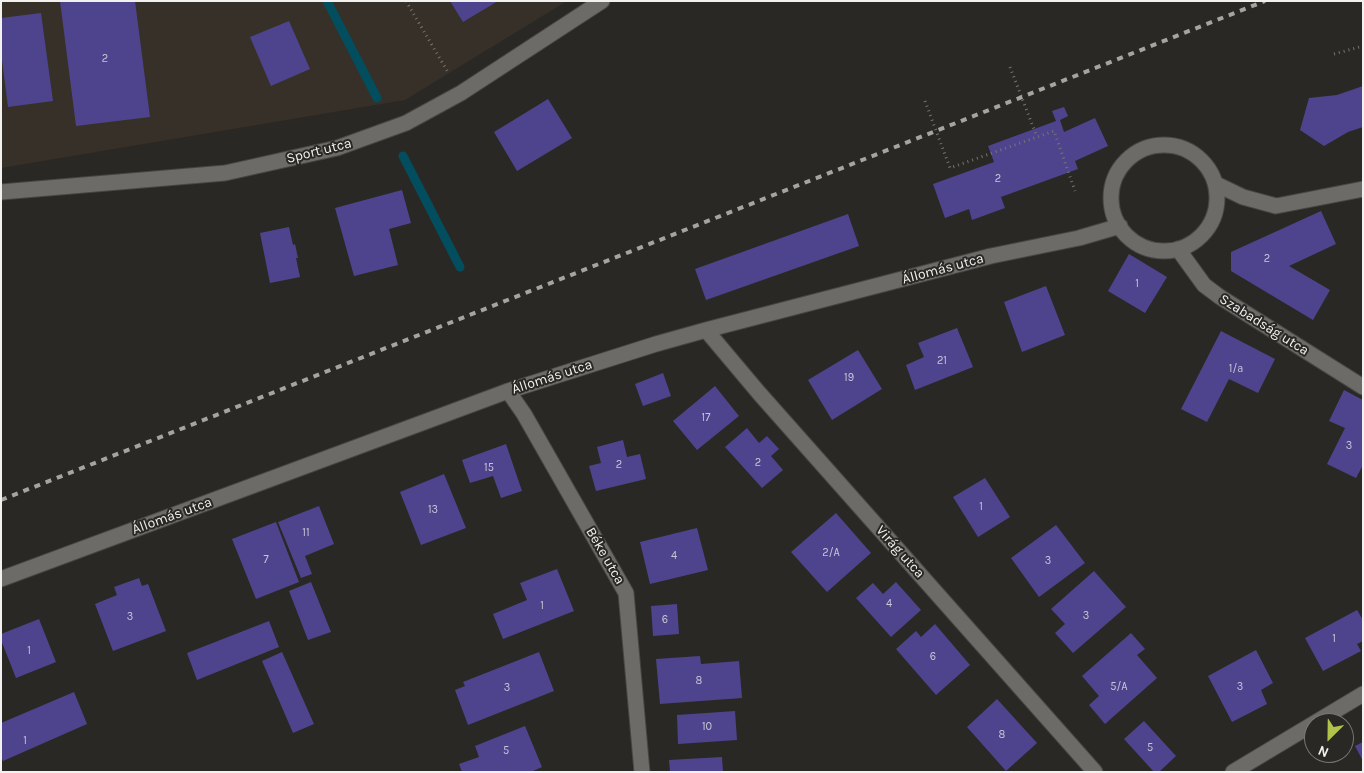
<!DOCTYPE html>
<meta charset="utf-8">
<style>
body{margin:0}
#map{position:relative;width:1364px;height:773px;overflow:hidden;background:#2a2825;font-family:Karla,sans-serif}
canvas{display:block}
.frame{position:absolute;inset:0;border:2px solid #f2f1ef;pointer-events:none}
.north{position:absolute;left:1304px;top:713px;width:50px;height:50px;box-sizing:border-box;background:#2a2825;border:1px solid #7a7876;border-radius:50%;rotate:203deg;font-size:14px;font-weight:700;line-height:20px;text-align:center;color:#f2f1ef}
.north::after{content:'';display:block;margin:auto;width:18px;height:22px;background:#b2c34c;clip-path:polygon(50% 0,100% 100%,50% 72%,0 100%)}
</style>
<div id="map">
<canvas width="1364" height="773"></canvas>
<div class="frame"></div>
<div class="north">N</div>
</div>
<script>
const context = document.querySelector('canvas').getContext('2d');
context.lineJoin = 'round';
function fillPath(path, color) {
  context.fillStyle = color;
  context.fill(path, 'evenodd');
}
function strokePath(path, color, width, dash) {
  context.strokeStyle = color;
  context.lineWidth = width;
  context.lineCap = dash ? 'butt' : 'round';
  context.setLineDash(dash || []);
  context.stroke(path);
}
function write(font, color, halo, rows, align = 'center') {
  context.font = font + ' Karla,sans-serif';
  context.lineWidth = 4;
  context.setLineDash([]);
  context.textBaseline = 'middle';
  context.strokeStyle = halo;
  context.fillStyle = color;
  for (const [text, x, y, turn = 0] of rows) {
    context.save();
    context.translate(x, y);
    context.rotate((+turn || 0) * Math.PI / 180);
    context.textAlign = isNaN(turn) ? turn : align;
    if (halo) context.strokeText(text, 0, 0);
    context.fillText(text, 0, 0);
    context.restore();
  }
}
fillPath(new Path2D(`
 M1,1H567L405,100L1,168Z`), '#363028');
strokePath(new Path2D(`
 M327,1L377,98
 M403,156L460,267`), '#034e5e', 9);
fillPath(new Path2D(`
 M60,1H135L150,117L76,126Z
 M450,1H498L463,22Z
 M41,13L53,101L8,107L1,52V18Z
 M289,21L310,69L271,86L250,37Z
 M1363,86V127L1348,132L1324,146L1300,130L1309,98L1337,95Z
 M548,99L572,138L517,171L494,132Z
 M1064,107L1068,116L1060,120L1064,132L1095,118L1108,146L1075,161L1078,169L1001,197L1005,208L972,220L969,209L945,218L933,184L994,162L988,146L1056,121L1052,111Z
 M402,190L411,223L389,229L398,265L354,276L335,208Z
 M1321,211L1336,244L1289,266L1330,290L1313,320L1231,271V252Z
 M848,214L859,246L706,300L695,269Z
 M289,227L293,245L295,244L298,258H296L300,277L270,283L260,233Z
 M1129,254L1167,277L1145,313L1108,291Z
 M1046,286L1065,335L1022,352L1004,302Z
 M957,328L973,367L915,390L906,365L924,357L918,343Z
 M1221,331L1275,359L1258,393L1229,379L1207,422L1181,409Z
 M858,350L882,389L832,420L808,380Z
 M663,373L671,396L643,406L635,384Z
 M715,386L739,416L697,450L673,421Z
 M1344,390L1363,400V465L1356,478L1327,464L1345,428L1329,421Z
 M747,428L759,443L767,436L779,449L771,456L783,470L762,488L725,447Z
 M623,440L627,457L640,454L646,479L596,491L589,466L601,463L597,447Z
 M506,444L522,491L501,498L493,476L470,483L462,460Z
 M444,474L466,528L421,545L400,492Z
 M985,478L1010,517L978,537L953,497Z
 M319,506L334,544L305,556L312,574L301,578L278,522Z
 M836,513L871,553L827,592L791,552Z
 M276,522L299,582L256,599L232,539Z
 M1056,525L1085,563L1039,597L1011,558Z
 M697,528L708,570L650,584L640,542Z
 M557,569L574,611L503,639L493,614L527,600L520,583Z
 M1094,571L1126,607L1073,653L1055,633L1065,624L1051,609Z
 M139,578L142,586L148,584L166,631L113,651L95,604L117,595L114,587Z
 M311,582L331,632L308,640L289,591Z
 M896,582L921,610L891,637L856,598L873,583L883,594Z
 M677,604L679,634L653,636L651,606Z
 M1357,610L1363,620V641L1357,644L1361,651L1323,671L1305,638Z
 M39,619L56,662L16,678L1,640V634Z
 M269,621L279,647L197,680L187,653Z
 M935,624L970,665L936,695L896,649L916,631L921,637Z
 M1131,633L1145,649L1137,655L1157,678L1105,724L1089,705L1099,696L1082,676Z
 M1256,650L1273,683L1261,690L1267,704L1232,722L1208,676Z
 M282,652L314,724L293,733L262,661Z
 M539,652L554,691L468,725L455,690L465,686L463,682Z
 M700,656L701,664L739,661L742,698L660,704L656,659Z
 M74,692L87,724L3,761L1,757V723Z
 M997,699L1037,743L1006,771L967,727Z
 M735,711L737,740L678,744L677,715Z
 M1144,721L1176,756L1159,772H1154L1124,739Z
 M525,726L542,767L531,772H462L459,764L479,757L475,746Z
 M1363,742V761L1355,746Z
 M722,757L723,772H670L669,760Z`), '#4e448d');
const minor = new Path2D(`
 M1111 198a53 53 0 1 1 106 0a53 53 0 1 1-106 0Z
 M1216,184L1243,197L1276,206L1363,189
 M1,192L225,173L337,148L406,123L461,93L602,1
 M1178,249L1204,285L1220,297L1363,387
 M706,330L759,393L1095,772
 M508,391L524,414L626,593L642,772
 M1,579L508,391L656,344L706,330L991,256L1079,238L1120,226
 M1233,772L1363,694`);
strokePath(minor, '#484644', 17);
strokePath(new Path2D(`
 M406,1L449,74
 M1334,54L1363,46
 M1010,67L1037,137
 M925,101L950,168L1054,131L1075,191`), '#757471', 3, [1, 4]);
strokePath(minor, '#6d6b68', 15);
strokePath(new Path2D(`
 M1,500L1265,1`), '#a5a4a2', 4, [6, 6]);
write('11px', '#c9c6d6', null, [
 ["2",105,59],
 ["2",998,179],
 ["2",1267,259],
 ["1",1137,284],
 ["21",942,361],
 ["1/a",1236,369],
 ["19",849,378],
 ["17",706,418],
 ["3",1349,446],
 ["2",758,463],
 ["2",619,465],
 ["15",489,468],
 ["1",981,507],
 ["13",433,510],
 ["11",306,533],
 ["2/A",831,553],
 ["4",674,556],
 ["7",266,560],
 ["3",1048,561],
 ["4",889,604],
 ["1",542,606],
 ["3",1086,616],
 ["3",130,617],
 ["6",665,620],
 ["1",1334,639],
 ["1",29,651],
 ["6",933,657],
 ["8",699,681],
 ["5/A",1119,687],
 ["3",1240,687],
 ["3",507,688],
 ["10",707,727],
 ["8",1002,735],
 ["1",25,741],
 ["5",1150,748],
 ["5",506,751]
]);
write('14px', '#f2f1ef', '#2a2825', [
 ["Sport utca",319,151,-14],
 ["Állomás utca",943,269,-15],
 ["Szabadság utca",1264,325,32],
 ["Állomás utca",552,377,-18],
 ["Állomás utca",172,516,-20],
 ["Virág utca",900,552,48],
 ["Béke utca",605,556,60]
]);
</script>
